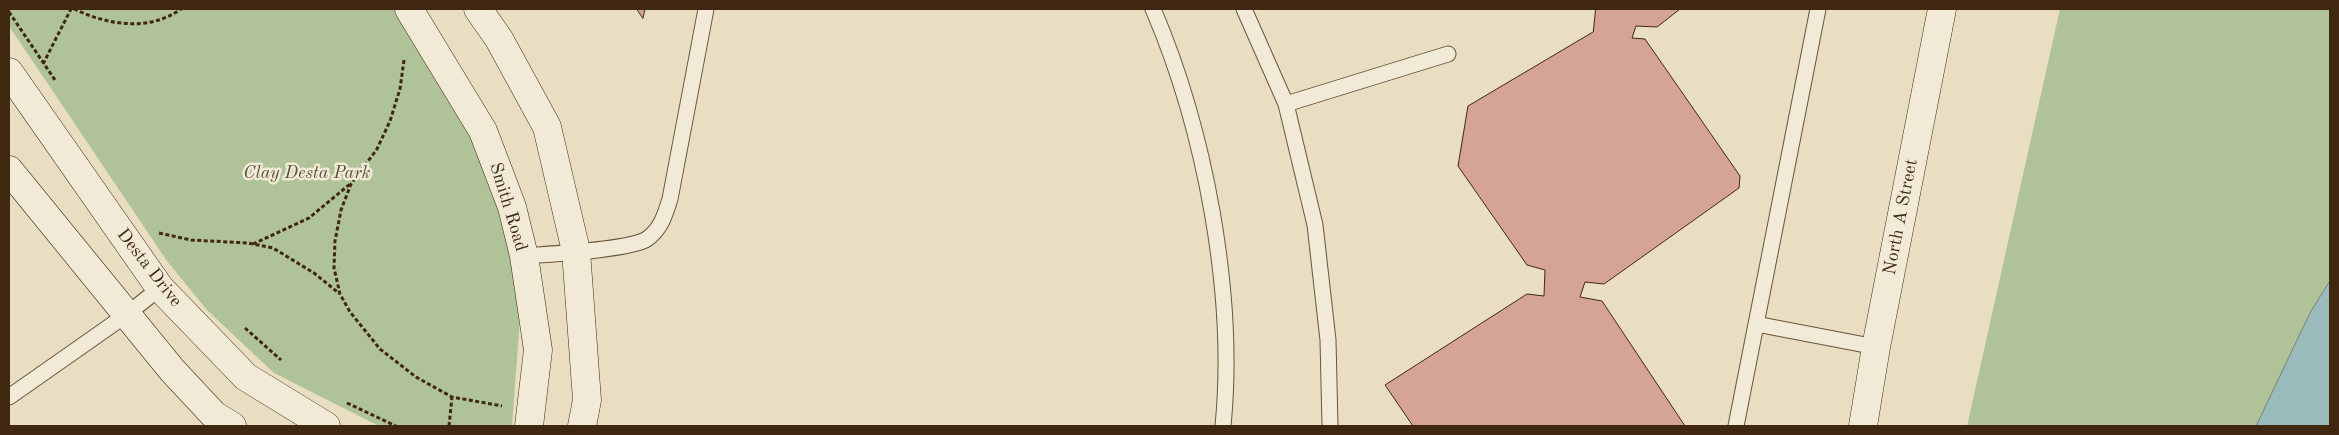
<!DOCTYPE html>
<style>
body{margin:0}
#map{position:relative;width:2339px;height:435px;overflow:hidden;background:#e9dec2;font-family:"Old Standard TT",serif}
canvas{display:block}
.frame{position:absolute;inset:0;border:10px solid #3f2710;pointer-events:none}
</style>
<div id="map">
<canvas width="2339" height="435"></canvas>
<div class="frame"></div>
</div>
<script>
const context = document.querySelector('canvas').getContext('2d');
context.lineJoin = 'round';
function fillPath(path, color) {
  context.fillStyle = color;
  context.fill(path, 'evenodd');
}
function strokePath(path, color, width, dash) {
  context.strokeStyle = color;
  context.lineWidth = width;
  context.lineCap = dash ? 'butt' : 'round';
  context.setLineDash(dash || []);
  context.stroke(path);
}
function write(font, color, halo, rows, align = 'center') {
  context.font = font + ' "Old Standard TT",serif';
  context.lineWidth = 5;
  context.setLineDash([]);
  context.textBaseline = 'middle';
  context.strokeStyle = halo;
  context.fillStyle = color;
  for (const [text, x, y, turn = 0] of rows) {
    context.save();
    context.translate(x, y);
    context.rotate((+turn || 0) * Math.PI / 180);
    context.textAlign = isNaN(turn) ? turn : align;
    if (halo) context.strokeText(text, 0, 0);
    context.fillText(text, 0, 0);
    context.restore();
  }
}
fillPath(new Path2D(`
 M9,9H396L465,117L516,243L520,318L512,426H379L274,373L207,310L167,261L9,26Z
 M2060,9H2330V281L2310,313L2256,426H1967Z`), '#b0c298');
const water = new Path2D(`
 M2330,281V426H2256L2310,313Z`);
fillPath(water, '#9abbbb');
strokePath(water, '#768077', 1);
const building = new Path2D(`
 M637,9H645L643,18Z
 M1596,9H1680L1657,27L1636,26L1632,38L1645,39L1740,176L1739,188L1604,284L1585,282L1580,297L1602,301L1685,426H1413L1385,385L1527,294L1544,296L1545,270L1527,265L1458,166L1468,106L1593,32Z`);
fillPath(building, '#d6a494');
strokePath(building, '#3f2710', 1);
const lane = new Path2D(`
 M1153,9C1205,130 1236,294 1223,426
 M1244,9L1286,104L1315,225L1328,340L1330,426
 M1286,104L1448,54
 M524,256C549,254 630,250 647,239C661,229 665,215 670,199L706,9
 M1756,324L1876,347
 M9,397L126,315L160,288
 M1736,426L1818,9`);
const secondary = new Path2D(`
 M409,9L483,131L512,207L524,256L538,350L529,426
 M478,9L499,39L547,127L576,251L587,400L582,426
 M9,72L160,288L246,377L326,426
 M9,170L172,370L214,415L232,426
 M1863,426L1876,347L1942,9`);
strokePath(lane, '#6a553c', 17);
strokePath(secondary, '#3f2710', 29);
strokePath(new Path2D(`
 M74,9C108,25 149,32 181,9
 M9,12L55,80
 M404,60L400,89L390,121L377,149L351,184L341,210L335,241L334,268L340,294L350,312L380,349L416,377L452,397L502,406
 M43,64L71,9
 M159,233L191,240L248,243L273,248L314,273L340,294
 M253,244L309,218L350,184
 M245,328L281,360
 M347,403L396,426
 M449,426L452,397`), '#3f2710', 3, [4, 2.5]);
strokePath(lane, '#f1ead7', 15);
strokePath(secondary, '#f1ead7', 28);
write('italic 18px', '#5b4e32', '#f1ead7', [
 ["Clay Desta Park",307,173]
]);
write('18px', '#3f2710', '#f1ead7', [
 ["Smith Road",508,207,73],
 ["North A Street",1901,217,-79],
 ["Desta Drive",149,268,52]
]);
</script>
